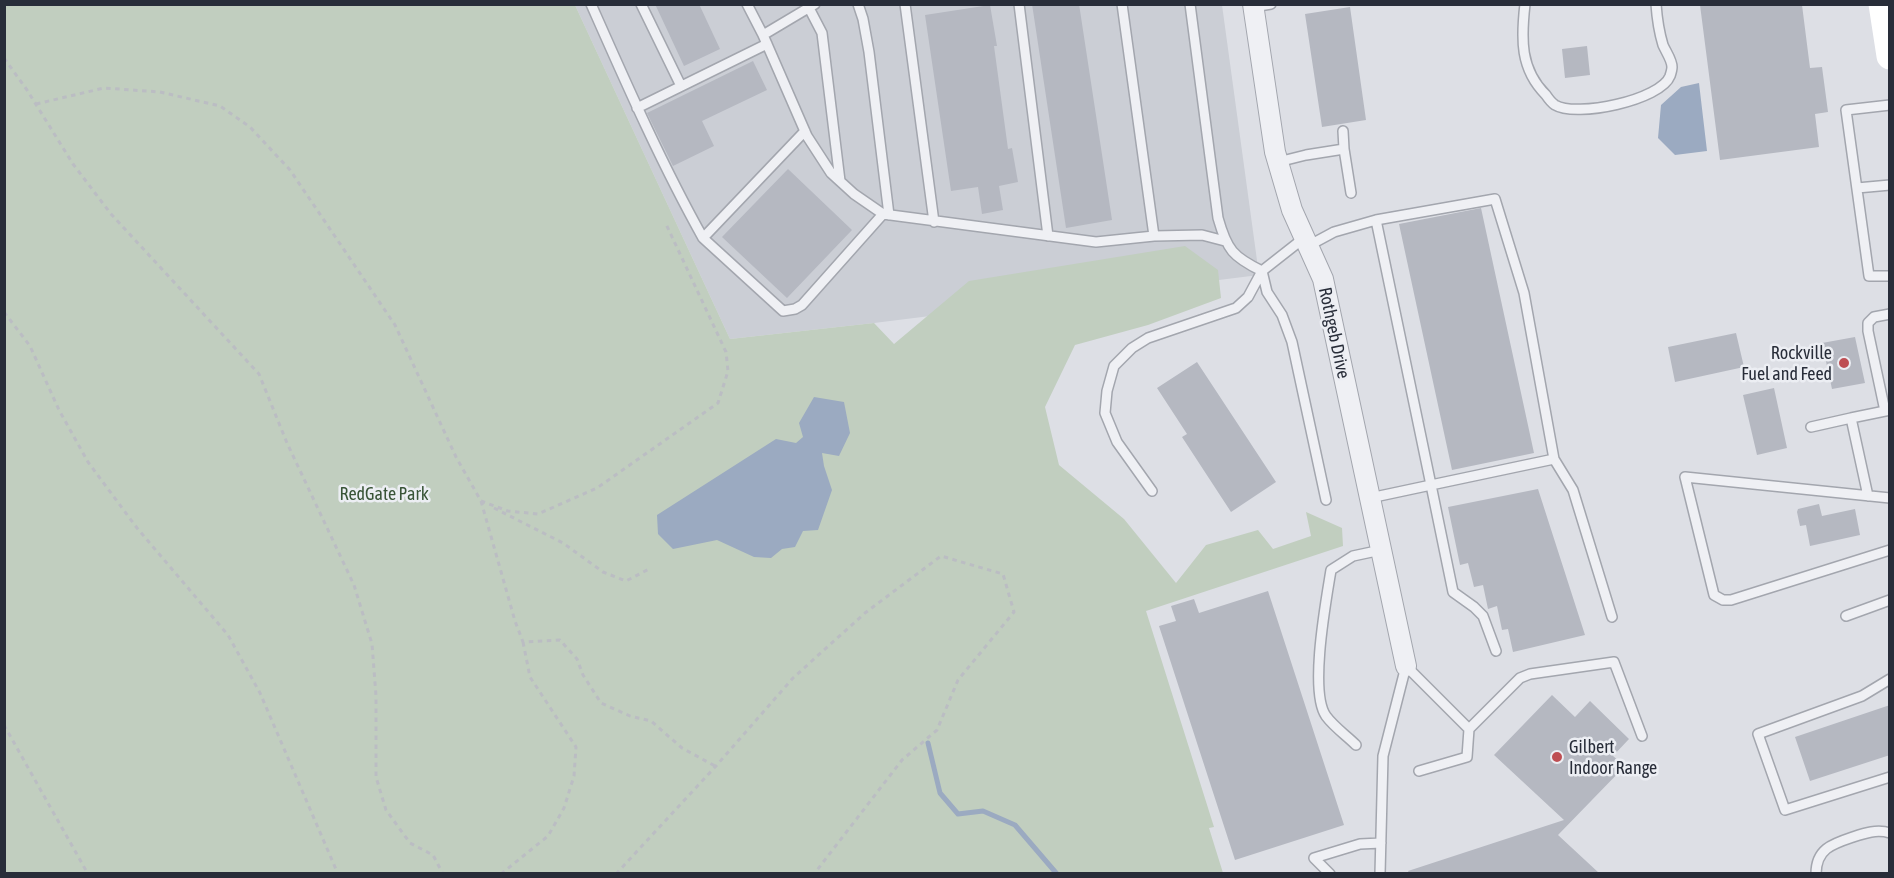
<!DOCTYPE html>
<style>
body{margin:0}
#map{position:relative;width:1894px;height:878px;overflow:hidden;background:#dddfe5;font-family:"Asap Condensed",sans-serif}
canvas{display:block}
.frame{position:absolute;inset:0;border:6px solid #282d39;pointer-events:none}
</style>
<div id="map">
<canvas width="1894" height="878"></canvas>
<div class="frame"></div>
</div>
<script>
const context = document.querySelector('canvas').getContext('2d');
context.lineJoin = 'round';
function fillPath(path, color) {
  context.fillStyle = color;
  context.fill(path, 'evenodd');
}
function strokePath(path, color, width, dash) {
  context.strokeStyle = color;
  context.lineWidth = width;
  context.lineCap = dash ? 'butt' : 'round';
  context.setLineDash(dash || []);
  context.stroke(path);
}
function write(font, color, halo, rows, align = 'center') {
  context.font = font + ' "Asap Condensed",sans-serif';
  context.lineWidth = 5;
  context.setLineDash([]);
  context.textBaseline = 'middle';
  context.strokeStyle = halo;
  context.fillStyle = color;
  for (const [text, x, y, turn = 0] of rows) {
    context.save();
    context.translate(x, y);
    context.rotate((+turn || 0) * Math.PI / 180);
    context.textAlign = isNaN(turn) ? turn : align;
    if (halo) context.strokeText(text, 0, 0);
    context.fillText(text, 0, 0);
    context.restore();
  }
}
fillPath(new Path2D(`
 M575,5H1222L1259,275L874,323L730,339Z`), '#cbced5');
fillPath(new Path2D(`
 M5,5H575L730,339L874,323L894,344L969,281L1185,246L1218,270L1221,298L1148,325L1075,345L1045,407L1059,465L1124,519L1176,583L1206,545L1258,530L1273,549L1311,536L1306,512L1342,528L1343,546L1146,611L1214,827L1209,828L1223,873L5,874Z`), '#c1cebf');
fillPath(new Path2D(`
 M1699,83L1707,151L1675,155L1658,138L1661,105L1681,87Z
 M814,397L844,402L850,433L839,456L822,453L824,466L832,490L818,530L803,531L795,547L782,549L771,558L754,557L717,540L673,549L658,534L657,515L776,439L796,443L803,437L799,423Z`), '#9baac1');
strokePath(new Path2D(`
 M928,743L940,793L958,814L983,811L1015,825L1057,874`), '#9baac1', 5);
fillPath(new Path2D(`
 M655,4H699L720,49L684,66Z
 M1032,4H1079L1112,220L1066,228Z
 M990,5L997,46H994L1008,149L1012,148L1018,182L999,186L1003,210L982,214L978,187L951,191L925,15Z
 M1700,5H1802L1810,68L1822,67L1828,112L1815,114L1819,147L1720,160Z
 M1350,7L1366,120L1322,127L1305,14Z
 M1587,46L1590,75L1565,78L1562,49Z
 M753,61L767,90L702,121L714,146L673,166L647,113Z
 M788,169L852,230L787,298L722,237Z
 M1481,208L1534,453L1452,470L1399,224Z
 M1736,333L1744,367L1675,382L1668,347Z
 M1855,337L1865,383L1832,389L1822,343Z
 M1197,362L1276,482L1231,512L1182,437L1187,434L1157,388Z
 M1774,388L1787,448L1757,455L1743,395Z
 M1538,489L1585,635L1513,652L1508,629L1502,630L1497,606L1488,609L1483,585L1474,587L1468,563L1460,565L1448,507Z
 M1819,504L1822,516L1855,509L1860,535L1810,546L1806,525L1800,526L1797,512L1798,509Z
 M1268,591L1344,825L1235,860L1159,626L1176,621L1171,606L1194,599L1199,613Z
 M1552,695L1575,717L1590,701L1629,739L1613,756L1625,766L1558,835L1599,873H1409L1408,871L1564,820L1494,755Z
 M1890,705V755L1810,781L1795,737Z`), '#b5b8c1');
const lane = new Path2D(`
 M591,4C626,83 661,163 703,238
 M641,4L681,86
 M747,4L763,35
 M815,4L763,35L807,136L831,173L854,194L883,214L1096,242L1154,236L1202,235L1225,241
 M858,4L863,19L869,52L889,215
 M905,4L934,222
 M1019,4L1048,236
 M1122,4L1154,236
 M1190,4L1218,218C1227,250 1233,257 1262,271L1304,238
 M1525,4C1521,39 1520,69 1546,95C1548,98 1552,103 1555,105C1576,118 1661,100 1670,76C1671,73 1672,70 1672,67C1672,60 1666,52 1663,45C1659,32 1657,18 1656,4
 M1253,7L1271,4
 M809,8L822,33L840,181
 M1890,105L1846,110L1869,276H1890
 M637,108L767,44
 M805,131L703,238L783,311L795,309L802,305L883,214
 M1343,131L1344,149
 M1278,162L1306,155L1344,149L1351,193
 M1857,188L1890,185
 M1308,246L1334,232L1376,220L1431,485L1554,459L1524,293L1495,199L1376,220
 M1885,411L1868,331V323L1874,317L1890,314
 M1811,427L1851,418
 M1554,459L1573,490L1612,617
 M1152,491L1117,442L1105,413L1107,391L1114,366L1132,348L1148,338L1236,308L1248,297L1262,271L1267,292L1282,315L1292,342L1326,500
 M1868,496L1851,418L1890,410
 M1370,498L1431,485L1453,592L1474,607L1483,616L1496,651
 M1890,498L1685,477L1714,595L1723,600H1731L1890,550
 M1846,616L1890,600
 M1406,666L1469,729L1520,678L1530,674L1614,662L1642,736
 M1890,679L1862,696L1758,734L1785,810L1890,777
 M1356,745C1347,736 1334,727 1326,716C1309,692 1326,601 1331,570L1353,556L1381,550
 M1419,771L1467,757L1469,729
 M1330,874L1314,858L1360,844L1381,843
 M1380,874L1383,756L1406,666
 M1816,874C1816,849 1832,844 1853,837C1865,833 1877,829 1890,833`);
const street = new Path2D(`
 M1253,4L1275,152L1292,210L1323,279L1406,666`);
strokePath(lane, '#a3a6ae', 12);
strokePath(street, '#a3a6ae', 22);
strokePath(new Path2D(`
 M4,58L27,90L73,164L111,214L259,374L287,443L354,585L372,644L376,696V777L386,810L410,843L433,855L443,874
 M36,104L104,88L160,92L220,106L250,127L290,170L395,325L456,457L481,501L508,511L538,514L597,488L718,403L728,371L726,352L666,224
 M4,312L30,346L59,410L88,462L137,528L228,635L260,693L338,874
 M481,501L515,621L523,642L560,640L577,659L583,675L601,703L630,716L651,721L682,748L715,766
 M494,508L563,543L603,572L626,581L649,569
 M4,725L88,874
 M501,874L548,836L564,808L574,776L576,747L530,677L523,642
 M616,874L716,766L793,678L865,613L941,556L1003,574L1014,612L958,680L937,730L902,760L814,874`), '#bbbdc3', 3, [4.5, 4.5]);
strokePath(lane, '#eff0f4', 9);
strokePath(street, '#eff0f4', 20);
strokePath(new Path2D(`
 M1882,4L1890,56`), '#fff', 27);
for (const [x, y, r, color] of [
 [1844,363,6,"#be4e53"],
 [1557,757,6,"#be4e53"]
]) {
  const dot = new Path2D();
  dot.arc(x, y, r, 0, 2 * Math.PI);
  context.fillStyle = color;
  context.fill(dot);
  strokePath(dot, '#eceef3', 2);
}
write('18px', '#282d39', '#eceef3', [
 ["Rothgeb Drive",1334,333,78]
]);
write('18px', '#282d39', '#eceef3', [
 ["Rockville",1832,353],
 ["Fuel and Feed",1832,374],
 ["Gilbert",1569,747,"left"],
 ["Indoor Range",1569,768,"left"]
], 'right');
write('18px', '#395437', '#eceef3', [
 ["RedGate Park",384,494]
]);
</script>
